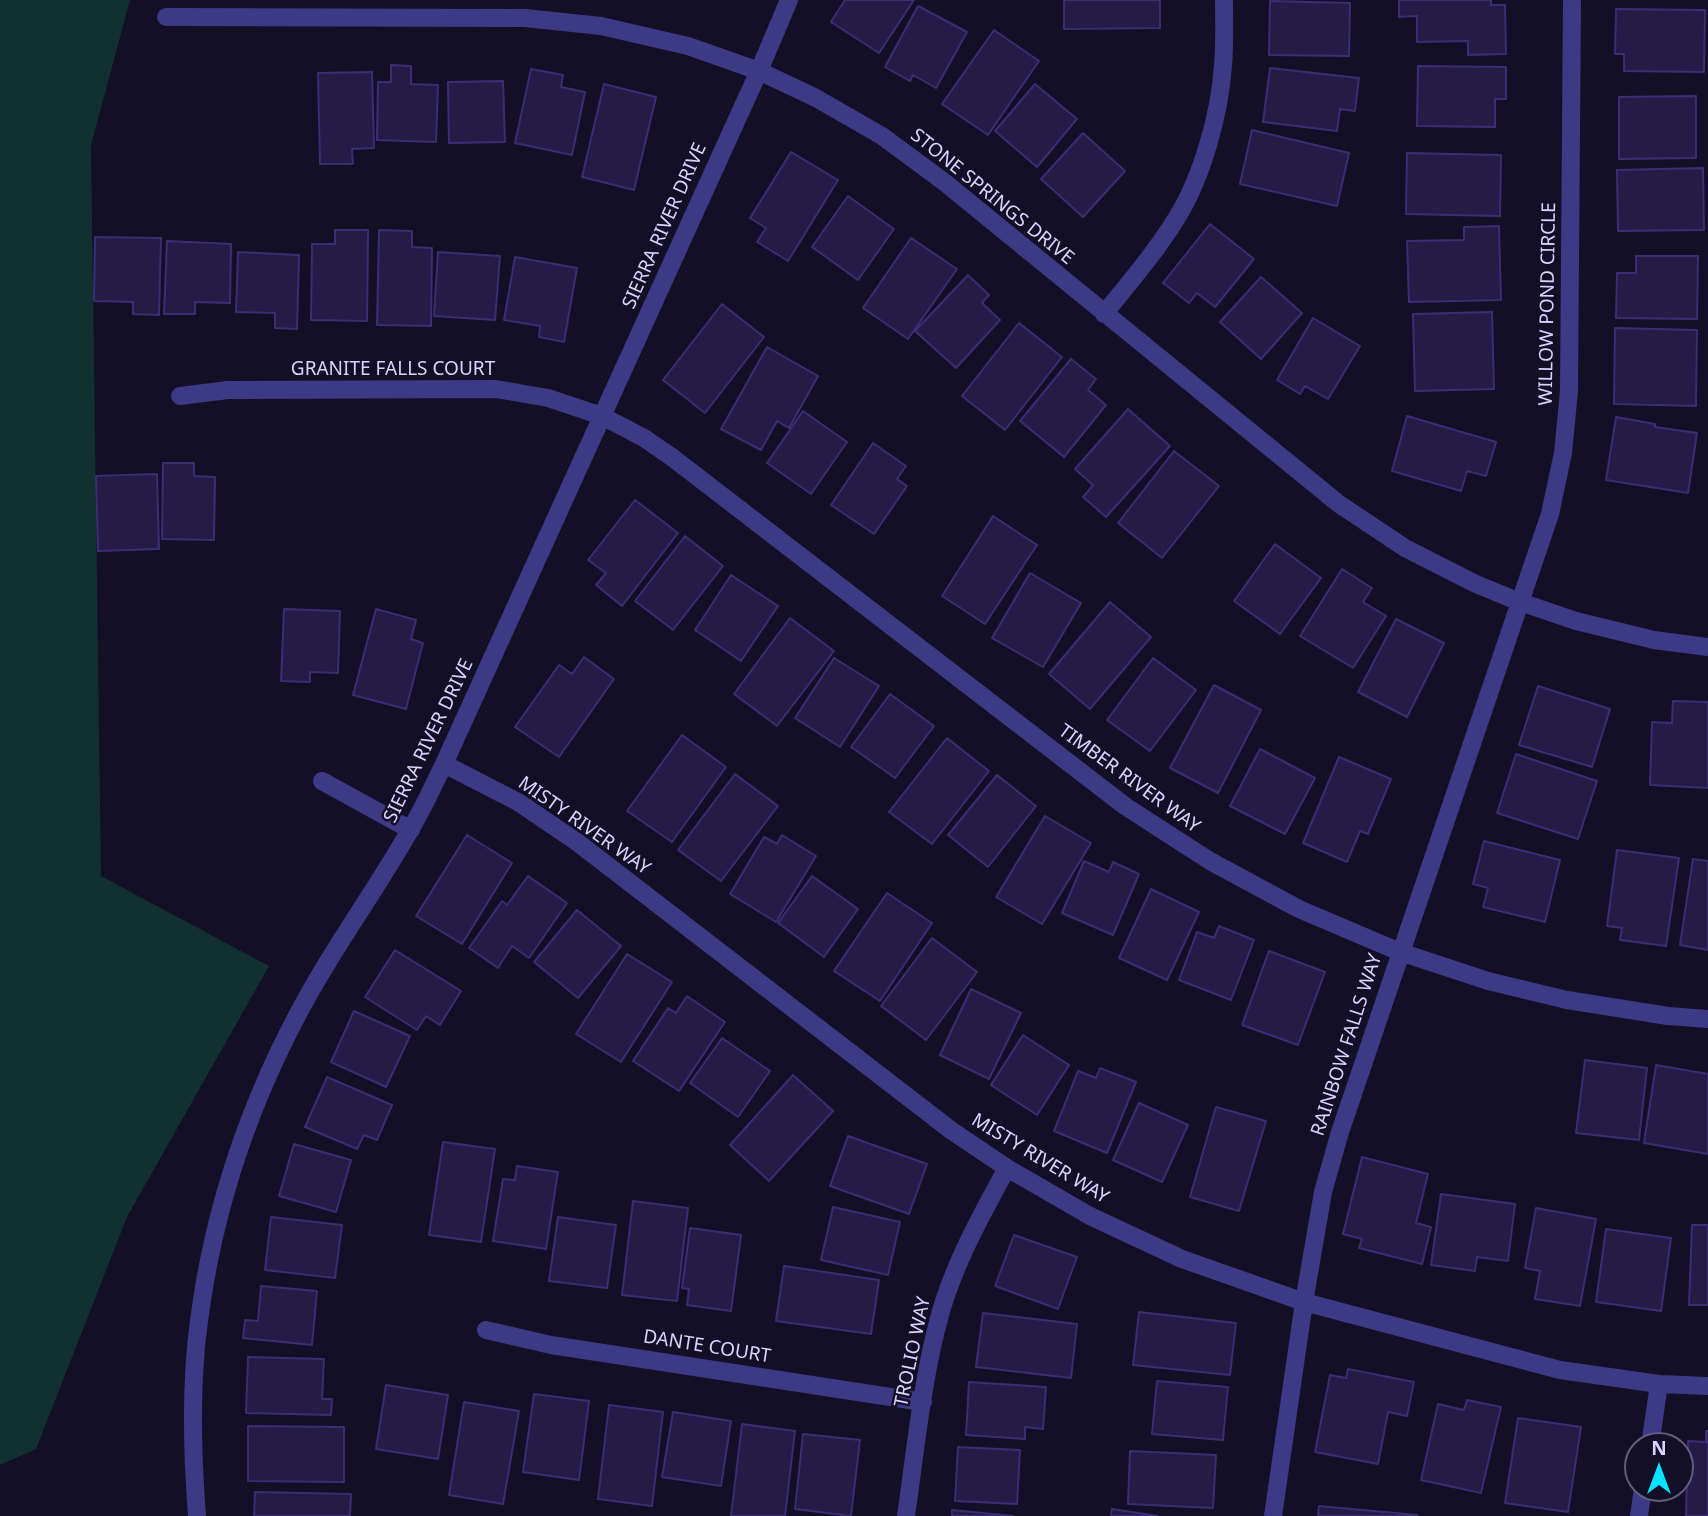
<!DOCTYPE html>
<style>
body{margin:0}
#map{position:relative;width:1708px;height:1516px;overflow:hidden;background:#130f26;font-family:"Noto Sans",sans-serif}
canvas{display:block}
.north{position:absolute;left:1624px;top:1432px;width:70px;height:70px;box-sizing:border-box;background:#130f26;border:2px solid #625e7d;border-radius:50%;rotate:0deg;font-size:19px;font-weight:700;line-height:28px;text-align:center;color:#d9d4ff}
.north::after{content:'';display:block;margin:auto;width:24px;height:32px;background:#00e5ff;clip-path:polygon(50% 0,100% 100%,50% 72%,0 100%)}
</style>
<div id="map">
<canvas width="1708" height="1516"></canvas>
<div class="north">N</div>
</div>
<script>
const context = document.querySelector('canvas').getContext('2d');
context.lineJoin = 'round';
function fillPath(path, color) {
  context.fillStyle = color;
  context.fill(path, 'evenodd');
}
function strokePath(path, color, width, dash) {
  context.strokeStyle = color;
  context.lineWidth = width;
  context.lineCap = dash ? 'butt' : 'round';
  context.setLineDash(dash || []);
  context.stroke(path);
}
function write(font, color, halo, rows, align = 'center') {
  context.font = font + ' "Noto Sans",sans-serif';
  context.lineWidth = 5;
  context.setLineDash([]);
  context.textBaseline = 'middle';
  context.strokeStyle = halo;
  context.fillStyle = color;
  for (const [text, x, y, turn = 0] of rows) {
    context.save();
    context.translate(x, y);
    context.rotate((+turn || 0) * Math.PI / 180);
    context.textAlign = isNaN(turn) ? turn : align;
    if (halo) context.strokeText(text, 0, 0);
    context.fillText(text, 0, 0);
    context.restore();
  }
}
fillPath(new Path2D(`
 M0,0H130L91,145L101,876L269,966L127,1217L36,1449L0,1465Z`), '#12302f');
const building = new Path2D(`
 M845,0H914L879,53L831,22Z
 M1064,0H1160V28L1064,29Z
 M1399,0H1491V5H1505L1506,54L1468,55V41L1417,42V16L1399,17Z
 M1270,1L1350,3L1349,56L1269,55Z
 M918,6L967,32L936,88L913,75L910,81L885,67Z
 M1616,9L1705,10L1704,72L1624,71V54H1615Z
 M994,30L1039,61L988,135L942,104Z
 M391,65L411,66V84L438,85L436,142L377,140L378,82H391Z
 M1418,66L1506,67V99H1495V127L1417,126Z
 M1270,68L1359,78L1355,111L1340,109L1337,131L1263,122Z
 M531,69L563,75L561,87L585,92L572,155L515,143Z
 M372,72L374,148L352,149L353,164H320L318,73Z
 M503,81L505,142L449,143L448,82Z
 M604,84L656,97L634,190L582,177Z
 M1035,84L1077,119L1037,167L995,131Z
 M1696,96V158L1619,159V97Z
 M1252,130L1349,153L1337,206L1240,184Z
 M1083,133L1125,171L1083,217L1041,179Z
 M791,152L838,180L788,261L757,242L766,228L750,218Z
 M1407,153L1501,155L1500,216L1406,214Z
 M1703,168L1704,230L1618,231L1617,170Z
 M848,196L894,229L858,280L812,247Z
 M1210,224L1254,259L1215,307L1197,293L1189,303L1163,283Z
 M1499,226L1501,300L1409,302L1407,241L1464,240V227Z
 M335,230H368L367,321L311,320L312,244H335Z
 M379,230L412,231V247L432,248L431,326L377,325Z
 M95,237L161,238L159,315L133,314V302L94,301Z
 M911,238L957,269L908,339L863,308Z
 M167,241L231,244L230,303L195,302V314H164Z
 M238,252L299,255L297,329L275,328V313L236,312Z
 M438,252L500,256L495,320L434,316Z
 M1636,256H1698L1697,319L1616,318L1617,273H1636Z
 M515,257L577,268L564,342L539,337L540,326L504,320Z
 M968,275L989,295L982,303L1000,320L956,368L915,331Z
 M1261,277L1302,313L1261,359L1220,322Z
 M722,304L764,337L705,413L663,380Z
 M1492,312L1494,389L1415,391L1413,314Z
 M1313,318L1360,346L1328,399L1305,386L1300,394L1277,380Z
 M1019,323L1062,357L1005,430L962,396Z
 M1615,328L1697,330L1696,406L1614,404Z
 M767,347L818,376L789,428L777,421L761,450L721,429Z
 M1071,359L1096,379L1088,390L1106,405L1064,457L1020,421Z
 M1128,409L1170,446L1106,517L1083,497L1093,485L1075,469Z
 M803,411L847,442L811,494L767,463Z
 M1407,416L1496,442L1486,476L1467,471L1461,491L1392,471Z
 M1616,417L1655,424V427L1697,433L1688,493L1606,480Z
 M873,443L906,466L897,479L907,486L874,534L831,505Z
 M1174,451L1219,486L1162,558L1118,523Z
 M163,463H194V476L215,477L214,540L162,539Z
 M157,474L159,549L98,551L96,476Z
 M635,500L678,533L622,606L596,585L606,573L588,560Z
 M993,516L1037,545L985,624L942,596Z
 M685,536L723,566L673,630L635,601Z
 M1275,544L1321,578L1280,634L1234,601Z
 M1342,569L1372,588L1363,602L1386,616L1353,668L1300,636Z
 M1030,573L1081,603L1043,667L992,638Z
 M731,575L778,606L741,661L695,630Z
 M1110,602L1151,637L1090,709L1049,674Z
 M284,609L340,611L338,673L310,672V682L281,681Z
 M376,609L416,620L411,639L423,643L406,709L353,695Z
 M790,618L834,651L777,726L734,694Z
 M1396,619L1444,643L1407,717L1358,692Z
 M584,657L614,679L559,757L515,727L559,665L572,674Z
 M834,658L879,686L840,747L795,718Z
 M1153,658L1196,690L1150,751L1107,720Z
 M1214,685L1261,710L1218,793L1170,768Z
 M1538,686L1610,709L1592,767L1519,745Z
 M890,694L934,726L895,778L851,747Z
 M1673,701L1708,702V788L1650,785L1652,722L1672,723Z
 M682,735L726,767L672,842L627,811Z
 M947,738L989,771L932,844L889,812Z
 M1260,749L1315,778L1285,834L1230,806Z
 M1516,754L1597,781L1578,839L1497,813Z
 M1339,757L1391,779L1368,834L1360,831L1347,862L1303,843Z
 M735,774L778,806L721,881L678,850Z
 M997,775L1036,806L988,867L948,835Z
 M1045,816L1091,843L1042,924L996,897Z
 M467,835L512,863L462,944L416,916Z
 M782,835L816,856L776,922L730,894L764,837L777,844Z
 M1484,841L1560,860L1545,922L1483,907L1488,888L1473,884Z
 M1617,850L1679,858L1666,946L1620,940L1622,928L1607,926Z
 M1693,859L1708,861V950L1680,945Z
 M1084,861L1109,872L1113,862L1139,874L1113,935L1062,913Z
 M528,876L567,903L529,958L512,946L498,968L469,948L502,901L507,905Z
 M812,876L858,909L824,957L778,923Z
 M1151,889L1199,912L1167,980L1119,958Z
 M887,893L932,923L880,1001L834,971Z
 M577,910L621,946L578,998L534,962Z
 M1219,926L1254,940L1231,1000L1179,980L1197,932L1214,938Z
 M932,938L977,972L926,1040L881,1006Z
 M395,950L461,991L440,1025L426,1016L417,1030L365,997Z
 M1269,951L1325,972L1298,1045L1242,1025Z
 M627,954L672,982L621,1062L576,1034Z
 M971,989L1021,1013L989,1079L940,1055Z
 M687,996L725,1022L679,1091L633,1061L668,1008L676,1013Z
 M354,1011L410,1036L386,1087L331,1062Z
 M1023,1035L1069,1065L1037,1115L991,1085Z
 M722,1038L770,1071L738,1117L690,1083Z
 M1585,1060L1647,1068L1639,1140L1576,1133Z
 M1656,1065L1708,1074V1154L1644,1143Z
 M1100,1068L1136,1082L1107,1153L1054,1131L1078,1071L1096,1078Z
 M793,1075L833,1111L769,1181L730,1145Z
 M327,1077L392,1105L377,1140L364,1135L357,1149L305,1127Z
 M1139,1103L1188,1125L1162,1182L1113,1160Z
 M1216,1107L1266,1121L1239,1211L1190,1197Z
 M848,1136L927,1164L909,1214L830,1186Z
 M443,1142L495,1149L481,1242L429,1235Z
 M294,1144L351,1160L336,1212L279,1196Z
 M1362,1157L1428,1174L1416,1223L1431,1227L1422,1264L1359,1248L1362,1239L1343,1234Z
 M517,1166L558,1172L546,1249L493,1241L503,1179L515,1180Z
 M1441,1194L1515,1204L1508,1261L1477,1257L1475,1271L1431,1265Z
 M633,1201L688,1208L677,1301L622,1295Z
 M833,1207L900,1222L888,1275L821,1260Z
 M1536,1208L1596,1219L1580,1306L1535,1299L1540,1271L1525,1268Z
 M271,1217L342,1225L335,1278L265,1270Z
 M558,1217L616,1225L607,1288L549,1281Z
 M1692,1225H1708V1305H1689Z
 M690,1228L741,1235L731,1311L687,1305L689,1289L682,1288Z
 M1606,1229L1671,1238L1661,1311L1596,1302Z
 M1014,1235L1077,1257L1058,1309L995,1286Z
 M784,1266L879,1280L871,1334L776,1321Z
 M261,1286L317,1291L312,1345L243,1338L245,1320L258,1321Z
 M1139,1312L1236,1323L1230,1375L1133,1365Z
 M983,1313L1077,1324L1071,1378L976,1367Z
 M248,1357L324,1359L322,1399H332L331,1415L246,1413Z
 M1348,1369L1414,1382L1407,1416L1388,1412L1378,1464L1315,1452L1330,1375L1346,1378Z
 M1157,1381L1228,1387L1223,1440L1152,1434Z
 M969,1382L1046,1387L1043,1429L1025,1427V1439L966,1435Z
 M386,1385L448,1395L438,1459L376,1449Z
 M534,1394L589,1401L579,1480L523,1472Z
 M1467,1400L1501,1407L1481,1493L1421,1480L1438,1404L1464,1410Z
 M464,1402L519,1411L503,1504L449,1495Z
 M609,1405L663,1412L652,1506L598,1499Z
 M673,1412L731,1421L721,1486L662,1477Z
 M1518,1418L1581,1427L1568,1512L1505,1503Z
 M742,1424L795,1431L785,1516H731Z
 M248,1426L344,1427V1482L248,1481Z
 M1706,1431H1708V1516H1686L1688,1441L1706,1442Z
 M803,1434L860,1440L851,1516L795,1509Z
 M958,1447L1020,1450L1017,1504L955,1501Z
 M1130,1451L1216,1455L1213,1508L1128,1504Z
 M255,1492L351,1494L350,1516H254Z
 M1319,1506L1417,1515V1516H1318Z
 M1112,1509L1158,1516H1111Z
 M952,1510L1013,1516H952Z`);
fillPath(building, '#241b47');
strokePath(building, '#3b2d73', 2);
strokePath(new Path2D(`
 M166,17L525,18L601,26L688,46L759,71L816,98L882,136L943,181L1339,504L1405,548L1476,584L1520,602L1576,621L1654,640L1708,647
 M1104,314C1129,283 1155,253 1176,219C1202,178 1220,113 1223,65C1225,43 1224,22 1224,0
 M180,396L228,390L496,389L548,398L602,416L644,438L673,458L1125,806L1210,861L1299,909L1400,952L1488,981L1567,1000L1668,1016L1708,1019
 M444,764L518,802L577,842L952,1131L1007,1168L1090,1216L1182,1259L1304,1302L1560,1370L1659,1384L1708,1386
 M322,781L411,830
 M486,1330L551,1345L923,1402
 M1650,1446L1659,1384
 M197,1516C192,1451 190,1385 199,1321C214,1205 253,1093 310,992C341,937 379,885 410,830C423,809 433,786 444,764L759,71L789,0
 M906,1516C915,1454 921,1391 936,1330C949,1273 979,1219 1007,1168
 M1273,1516L1304,1302L1323,1192L1340,1132L1550,514L1563,453L1569,391L1572,0
 M1639,1516L1643,1488`), '#3d3a85', 18);
write('19px', '#d9d4ff', '#130f26', [
 ["STONE SPRINGS DRIVE",992,197,39],
 ["SIERRA RIVER DRIVE",665,226,-66],
 ["WILLOW POND CIRCLE",1548,304,-89],
 ["GRANITE FALLS COURT",393,370],
 ["SIERRA RIVER DRIVE",429,741,-64],
 ["TIMBER RIVER WAY",1129,779,36],
 ["MISTY RIVER WAY",584,826,35],
 ["RAINBOW FALLS WAY",1347,1045,-72],
 ["MISTY RIVER WAY",1040,1159,31],
 ["DANTE COURT",707,1347,9],
 ["TROLIO WAY",913,1352,-78]
]);
</script>
